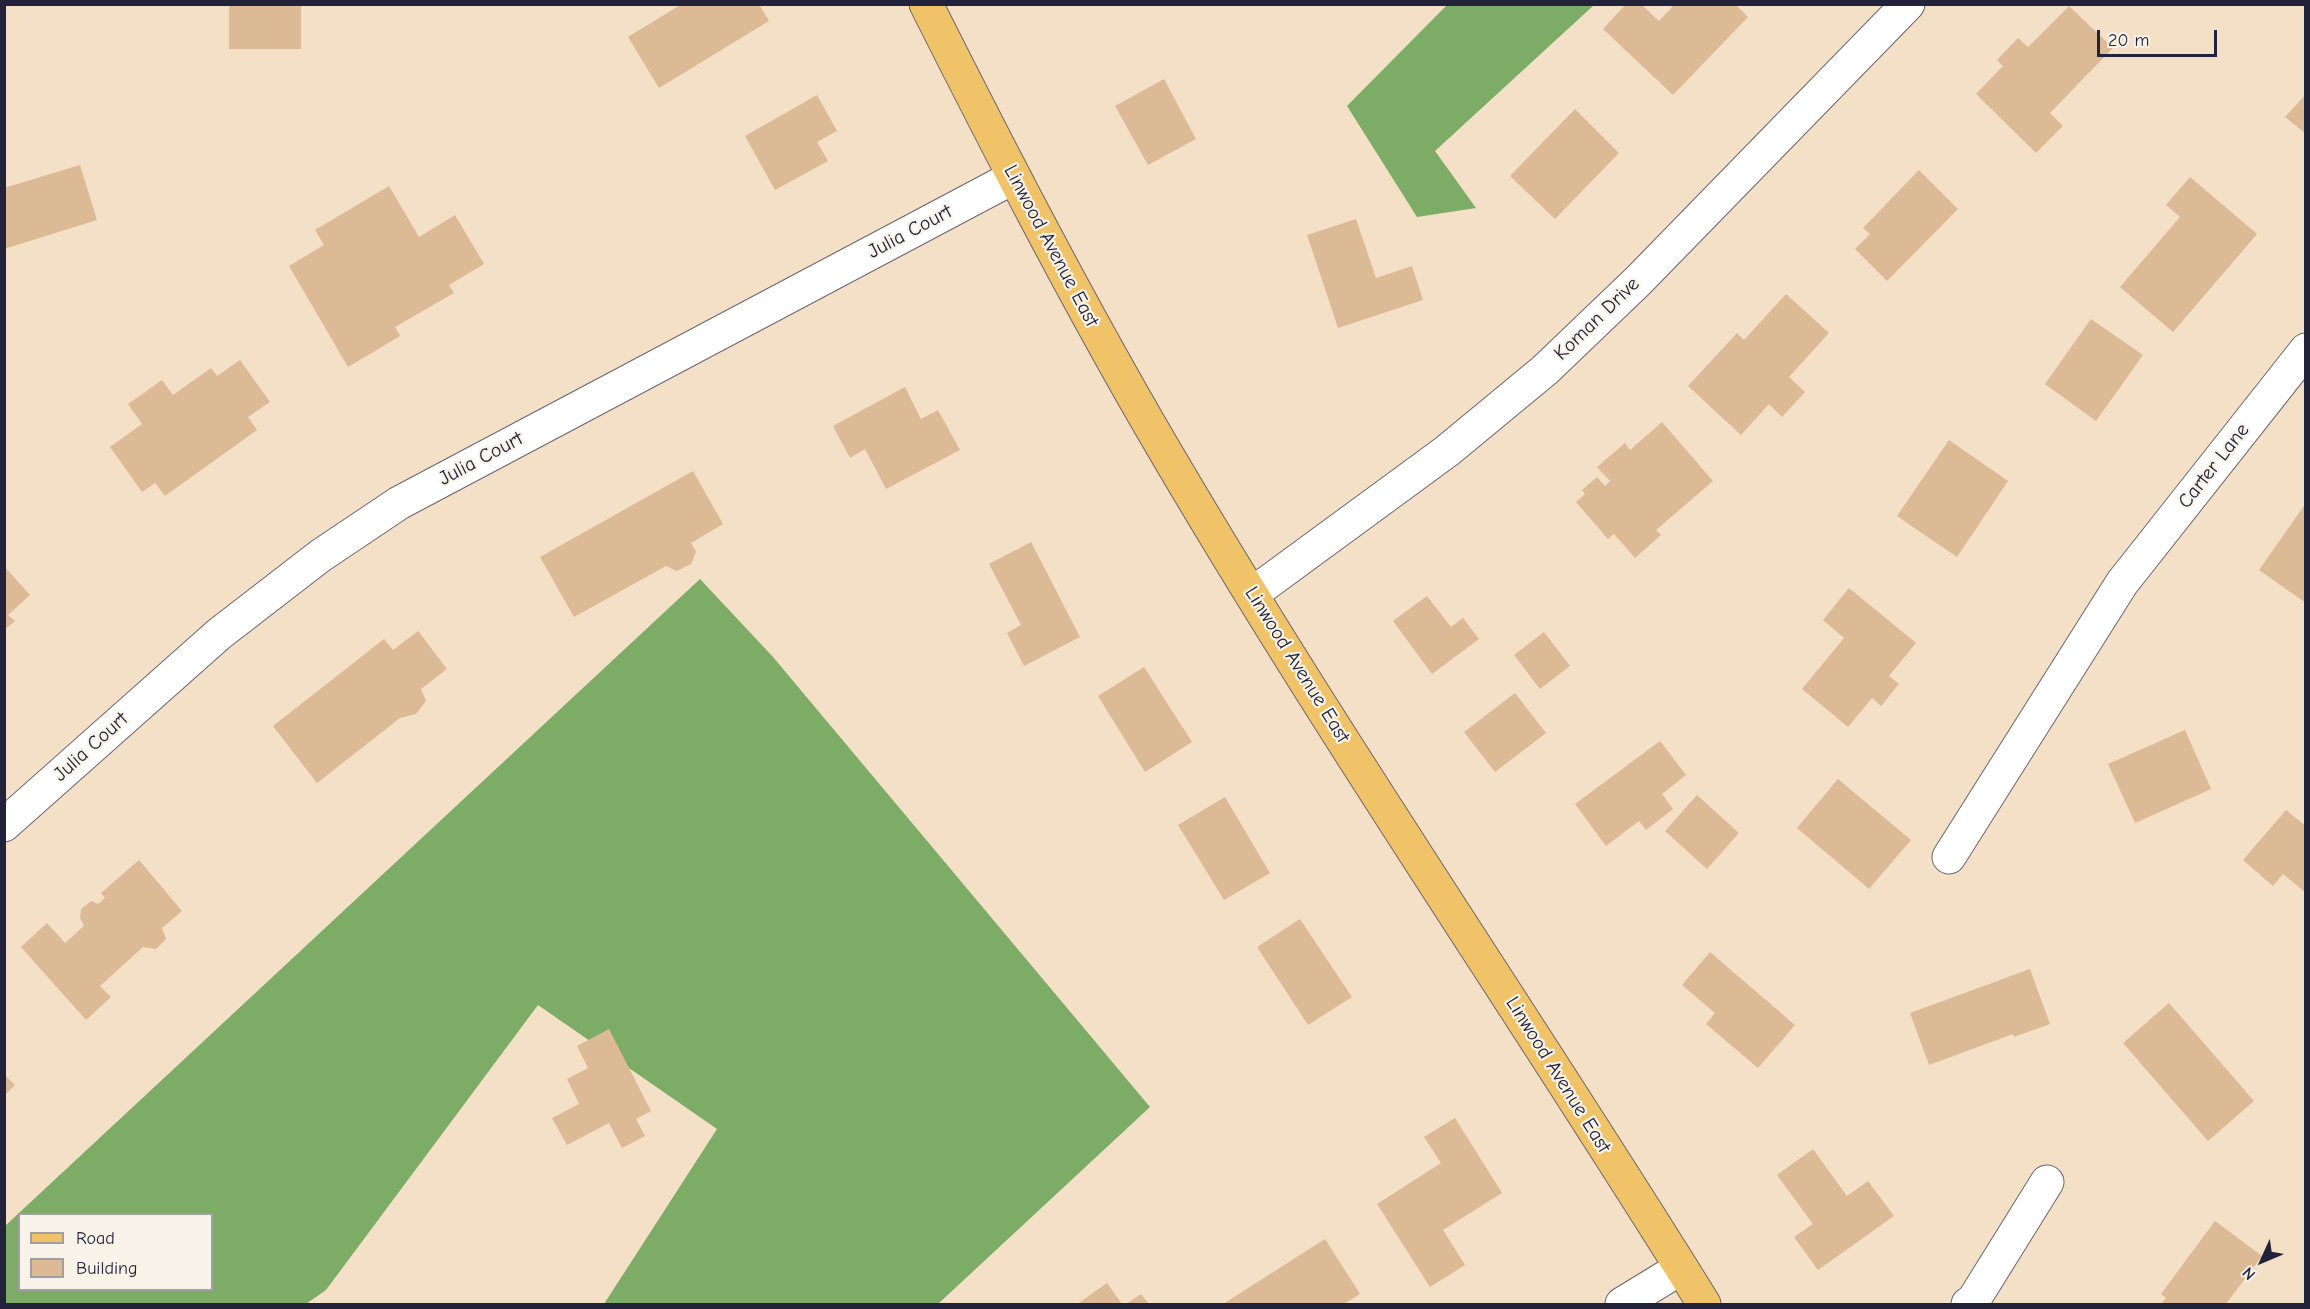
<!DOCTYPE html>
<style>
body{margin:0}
#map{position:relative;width:2310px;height:1309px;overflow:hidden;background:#f4e0c7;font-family:"Comic Neue",sans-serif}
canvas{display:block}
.frame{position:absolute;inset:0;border:6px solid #22223b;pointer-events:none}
.legend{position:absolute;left:18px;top:1213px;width:195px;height:78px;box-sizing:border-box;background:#f7f3e8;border:2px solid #a29fa3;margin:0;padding:8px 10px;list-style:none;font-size:18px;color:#22223b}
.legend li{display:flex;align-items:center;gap:12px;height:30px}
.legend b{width:30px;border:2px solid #a29fa3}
.north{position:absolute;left:2232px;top:1231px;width:60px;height:60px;-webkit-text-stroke:4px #f7f3e8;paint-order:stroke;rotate:226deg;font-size:16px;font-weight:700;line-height:24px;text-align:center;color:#22223b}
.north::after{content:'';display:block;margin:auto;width:21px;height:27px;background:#22223b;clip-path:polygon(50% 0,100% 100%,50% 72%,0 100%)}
.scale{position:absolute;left:2097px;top:30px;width:120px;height:27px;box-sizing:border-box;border:3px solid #22223b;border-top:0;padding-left:8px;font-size:18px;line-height:21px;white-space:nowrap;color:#22223b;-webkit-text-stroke:4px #f7f3e8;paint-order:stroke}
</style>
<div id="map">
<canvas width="2310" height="1309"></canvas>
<div class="frame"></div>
<ul class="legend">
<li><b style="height:8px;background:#f1c369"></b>Road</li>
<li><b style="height:16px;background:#dbba95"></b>Building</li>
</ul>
<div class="north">N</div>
<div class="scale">20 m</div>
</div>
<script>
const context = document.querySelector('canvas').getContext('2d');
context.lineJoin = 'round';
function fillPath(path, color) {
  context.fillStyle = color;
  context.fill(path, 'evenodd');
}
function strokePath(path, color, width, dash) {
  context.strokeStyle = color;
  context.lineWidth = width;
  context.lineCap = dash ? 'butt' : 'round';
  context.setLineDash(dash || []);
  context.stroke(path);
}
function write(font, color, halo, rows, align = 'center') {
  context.font = font + ' "Comic Neue",sans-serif';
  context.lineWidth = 4.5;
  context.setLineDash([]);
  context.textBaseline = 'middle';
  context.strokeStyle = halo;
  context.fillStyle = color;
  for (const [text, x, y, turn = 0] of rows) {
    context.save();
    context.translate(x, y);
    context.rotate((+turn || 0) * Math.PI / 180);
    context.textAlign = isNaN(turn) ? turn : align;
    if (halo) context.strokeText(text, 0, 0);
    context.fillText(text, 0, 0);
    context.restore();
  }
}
fillPath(new Path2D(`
 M1447,5H1594L1435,151L1476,208L1417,217L1347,106Z
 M700,579L773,657L1150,1107L938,1304H604L717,1129L538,1005L326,1290L306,1304H5V1226ZM20,1214H212V1290H20Z`), '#7cac66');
fillPath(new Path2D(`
 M229,4H301V49H229Z
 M682,4H759L769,21L659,88L628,37Z
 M1626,4H1641L1659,21L1675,4H1735L1748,17L1673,95L1603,29Z
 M2069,6L2113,48L2050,113L2063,126L2036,153L1976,94L2003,66L1997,60L2018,38L2028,47Z
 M1164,79L1196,139L1148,165L1115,106Z
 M2306,94V134L2285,117Z
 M817,95L837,131L817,142L828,161L775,190L745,136Z
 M1575,109L1619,153L1555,219L1510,176Z
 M80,165L97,220L4,249V188Z
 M1919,170L1958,209L1887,281L1855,249L1870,234L1863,228Z
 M2190,177L2257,234L2173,332L2120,287L2180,217L2166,205Z
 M389,186L419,237L455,215L484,264L449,285L454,293L395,327L400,336L348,367L289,266L324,245L315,230Z
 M1356,219L1376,278L1412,266L1423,300L1338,328L1307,235Z
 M1786,294L1829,333L1789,377L1805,392L1782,417L1769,404L1741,435L1688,386L1737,333L1744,340Z
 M2091,319L2143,355L2096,421L2045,384Z
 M240,360L270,402L248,417L257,430L165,496L155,483L142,492L110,447L142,424L128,404L162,380L173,395L211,368L217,376Z
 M905,387L921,419L938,410L960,450L886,489L865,449L850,458L833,426Z
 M1662,422L1713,481L1656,530L1661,535L1635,558L1614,534L1608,539L1576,502L1585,494L1582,490L1597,477L1605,486L1610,481L1597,467L1625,443L1630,450Z
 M1949,440L2008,481L1957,557L1897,516Z
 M693,471L723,524L691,543L696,552L691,564L677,571L666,566L574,617L540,557Z
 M2306,503V603L2259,570Z
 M1031,542L1080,637L1024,666L1007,633L1021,625L989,564Z
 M4,566L30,595L8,615L15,621L4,630Z
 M1849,588L1916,643L1889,676L1899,684L1881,706L1872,698L1848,727L1802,689L1844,638L1823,620Z
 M1427,596L1451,627L1463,618L1479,639L1432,674L1393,621Z
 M418,631L447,669L421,689L426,701L416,714L400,718L317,783L273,726L384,639L393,650Z
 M1544,632L1570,666L1540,689L1514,655Z
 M1144,667L1192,742L1145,772L1098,696Z
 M1515,693L1546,733L1495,772L1464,732Z
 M2185,730L2211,789L2135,823L2108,764Z
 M1660,741L1686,775L1662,794L1673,809L1646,830L1639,821L1606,846L1575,804Z
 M1838,779L1911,840L1869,889L1797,828Z
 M1697,795L1739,833L1707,869L1665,831Z
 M1225,797L1270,873L1224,900L1178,825Z
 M2286,810L2306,826V893L2283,874L2273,886L2243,860Z
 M139,860L182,911L162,928L166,939L156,949L143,947L100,986L111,997L86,1020L21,947L47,923L65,943L84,926L80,918L81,909L91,901L98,904L105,898L101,893Z
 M1300,919L1352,997L1308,1025L1257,947Z
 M1710,952L1795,1025L1758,1068L1706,1024L1715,1013L1682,985Z
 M2030,969L2050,1024L2014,1037L2013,1034L1929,1065L1910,1013Z
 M2169,1003L2254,1101L2208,1141L2123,1043Z
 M609,1029L651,1111L636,1119L645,1136L622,1148L609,1123L567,1145L552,1118L579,1104L567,1079L588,1068L577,1046Z
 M4,1074L15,1085L4,1096Z
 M1455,1118L1502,1193L1443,1230L1465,1265L1430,1287L1377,1204L1441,1163L1424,1137Z
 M1813,1149L1847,1196L1868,1181L1894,1216L1818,1270L1794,1237L1813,1224L1777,1175Z
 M2215,1221L2262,1256L2226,1304H2161L2166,1298L2161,1294Z
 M1325,1239L1360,1294L1344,1304H1223Z
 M1107,1283L1122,1304H1080L1079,1303Z
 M1141,1294L1149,1304H1126Z`), '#dbba95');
const minor = new Path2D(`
 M1252,594L1447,451L1545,370L1638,281L1908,4
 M4,825L219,634L320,556L399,503L1014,177
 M1949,857L2122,583L2306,350
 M1622,1304L1681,1268
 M1968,1304L1973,1301L2047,1182`);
const major = new Path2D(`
 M926,4C997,145 1069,285 1148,422C1322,722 1521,1009 1704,1304`);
strokePath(minor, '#6c646c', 35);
strokePath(major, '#6c646c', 35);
strokePath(minor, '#fff', 33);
strokePath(major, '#f1c369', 33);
write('20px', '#22223b', '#f7f3e8', [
 ["Julia Court",910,232,-28],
 ["Linwood Avenue East",1051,246,62],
 ["Koman Drive",1597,319,-44],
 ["Julia Court",481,459,-28],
 ["Carter Lane",2214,466,-52],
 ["Linwood Avenue East",1297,665,58],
 ["Julia Court",91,747,-42],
 ["Linwood Avenue East",1558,1075,58]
]);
</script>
